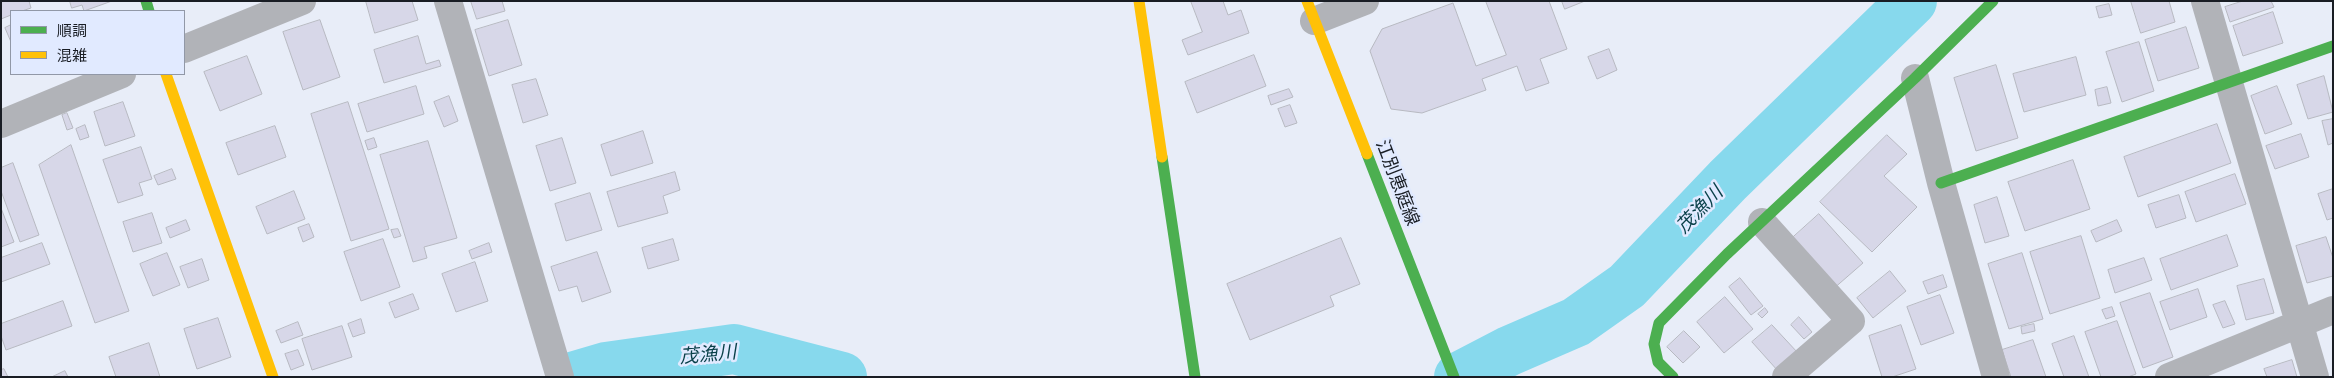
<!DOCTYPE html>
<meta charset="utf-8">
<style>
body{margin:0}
#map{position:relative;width:2334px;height:378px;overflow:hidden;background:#e8edf8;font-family:"PT Sans Narrow","Noto Sans JP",sans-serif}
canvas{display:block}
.frame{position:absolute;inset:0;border:2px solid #191d24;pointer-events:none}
.legend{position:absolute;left:10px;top:10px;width:175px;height:65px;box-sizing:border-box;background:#e1eaff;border:1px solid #9198a7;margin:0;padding:6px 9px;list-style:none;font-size:15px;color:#191d24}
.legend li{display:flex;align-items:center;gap:10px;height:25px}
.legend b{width:25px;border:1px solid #9198a7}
</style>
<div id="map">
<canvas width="2334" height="378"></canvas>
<div class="frame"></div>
<ul class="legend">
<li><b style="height:6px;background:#4caf50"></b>順調</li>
<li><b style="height:6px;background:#ffc107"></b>混雑</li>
</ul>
</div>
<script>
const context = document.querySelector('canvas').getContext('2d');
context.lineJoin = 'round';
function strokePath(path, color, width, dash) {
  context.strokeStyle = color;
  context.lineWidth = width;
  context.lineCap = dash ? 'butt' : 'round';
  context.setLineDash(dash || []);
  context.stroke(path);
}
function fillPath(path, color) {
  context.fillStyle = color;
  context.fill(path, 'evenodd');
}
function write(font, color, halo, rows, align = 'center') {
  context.font = font + ' "PT Sans Narrow","Noto Sans JP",sans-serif';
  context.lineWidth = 5;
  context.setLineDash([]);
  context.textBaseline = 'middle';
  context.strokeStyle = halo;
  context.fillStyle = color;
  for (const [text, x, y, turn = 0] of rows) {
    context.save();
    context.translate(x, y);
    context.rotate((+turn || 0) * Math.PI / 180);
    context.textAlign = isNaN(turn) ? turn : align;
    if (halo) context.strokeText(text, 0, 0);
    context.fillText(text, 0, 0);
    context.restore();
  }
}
strokePath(new Path2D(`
 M572,377L606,367L734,349L842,377
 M1459,377L1509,351L1576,322L1627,286L1728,180L1912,1`), '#87d9ed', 50);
const building = new Path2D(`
 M1,1H29L31,8L22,11H11V15L1,19Z
 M70,1H112L84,11L82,5L72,8Z
 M366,1H412L418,20L375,33Z
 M471,1H502L505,11L477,19Z
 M1191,1H1223L1228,15L1241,10L1249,33L1188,55L1182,40L1202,32Z
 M1486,1H1549L1567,49L1540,59L1549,83L1526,91L1517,66L1482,79L1486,90L1422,113L1391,109L1370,51L1382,29L1453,3L1476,66L1506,55Z
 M1562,1H1585L1565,9Z
 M2131,1H2169L2175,22L2141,33Z
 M2243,1H2271L2274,7L2230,22L2225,7Z
 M2109,4L2112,15L2099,18L2096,7Z
 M2273,12L2283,43L2243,56L2233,26Z
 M320,20L340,77L303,90L283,32Z
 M508,20L522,65L489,76L475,30Z
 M11,25V42L5,28Z
 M2186,27L2199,68L2158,81L2145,40Z
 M418,36L426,64L439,60L441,66L384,83L374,50Z
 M2139,42L2154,91L2122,102L2106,52Z
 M1609,49L1617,70L1597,79L1588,57Z
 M1254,55L1266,86L1197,113L1185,82Z
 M247,56L262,94L220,111L204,72Z
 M2076,57L2086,95L2024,112L2013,74Z
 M1996,65L2018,138L1976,151L1954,78Z
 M2324,76L2333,112L2308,119L2297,85Z
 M536,79L548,115L523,123L512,85Z
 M416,86L424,114L367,132L358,104Z
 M2277,86L2292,124L2265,134L2251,96Z
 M2107,87L2111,103L2098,106L2095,90Z
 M1289,89L1293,97L1271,105L1268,96Z
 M449,96L458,121L444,127L434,102Z
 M123,102L135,136L105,146L94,112Z
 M348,102L389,229L351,241L311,114Z
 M1290,105L1297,123L1285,127L1278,109Z
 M67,113L73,128L67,130L62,115Z
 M2333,119V143L2328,145L2322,121Z
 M2217,124L2231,163L2138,197L2124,157Z
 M85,125L89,137L80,140L76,129Z
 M275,126L286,157L238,175L226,143Z
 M643,131L653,163L611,176L601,145Z
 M2301,134L2309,157L2275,169L2266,146Z
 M1887,135L1907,154L1884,176L1917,207L1872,252L1820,202Z
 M374,138L377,147L368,150L365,141Z
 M562,138L576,183L550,191L536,146Z
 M428,141L457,238L424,247L427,258L413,262L380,155Z
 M71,145L129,311L95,323L39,165Z
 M141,147L152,179L139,183L143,195L118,203L103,160Z
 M2073,160L2090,209L2025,231L2008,182Z
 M13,163L39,235L20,242L1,191V168Z
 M172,169L176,179L158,185L154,176Z
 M675,172L680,190L663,196L668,213L618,227L607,192Z
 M2235,174L2246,204L2196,222L2185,192Z
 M2333,189V218L2327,220L2318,194Z
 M294,191L305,219L267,234L256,207Z
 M590,193L602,230L566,241L555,204Z
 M2179,195L2186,218L2156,228L2148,205Z
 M1997,197L2009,236L1985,243L1974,205Z
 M1,208L14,242L1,247Z
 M152,213L162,243L133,252L123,222Z
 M1819,214L1863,263L1832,290L1789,241Z
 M186,220L190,230L170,238L166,228Z
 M2117,220L2122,231L2096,242L2091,231Z
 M309,224L314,237L303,242L298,228Z
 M398,229L401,236L394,238L391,230Z
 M2227,235L2238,266L2171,290L2160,259Z
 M2081,236L2100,298L2050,314L2030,252Z
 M2326,237L2333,258V276L2307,283L2296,246Z
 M1341,238L1360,284L1330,296L1334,306L1250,340L1227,284Z
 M383,239L400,287L361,301L344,252Z
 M673,239L679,260L648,269L642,248Z
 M42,243L50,264L1,282V258Z
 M489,243L492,252L472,259L469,251Z
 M597,252L611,292L582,302L577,286L559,291L551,267Z
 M167,253L180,285L153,296L140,264Z
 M2022,253L2043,319L2009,329L1988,264Z
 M2144,258L2152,280L2115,293L2108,270Z
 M202,259L209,280L188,288L180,267Z
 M475,262L488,301L456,312L442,274Z
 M1890,271L1906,291L1873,318L1857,298Z
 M1943,275L1947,287L1928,294L1923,282Z
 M1740,278L1763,306L1751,315L1729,287Z
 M2264,279L2274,313L2246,320L2237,286Z
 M2198,289L2207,317L2170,330L2160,302Z
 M2150,293L2173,357L2143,368L2120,303Z
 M413,294L419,309L395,318L389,303Z
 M1940,295L1954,333L1921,345L1907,307Z
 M1725,297L1753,329L1724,353L1697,322Z
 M63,301L72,326L6,350L1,336V324Z
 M2225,301L2235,324L2223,328L2213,305Z
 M2112,307L2115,316L2106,319L2102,310Z
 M1765,308L1768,312L1762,318L1758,314Z
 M1799,317L1812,332L1804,339L1791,325Z
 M218,318L231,357L197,369L184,329Z
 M361,319L365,333L353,337L348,324Z
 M2117,321L2136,374L2128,377H2101L2085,332Z
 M298,322L303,335L281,343L276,331Z
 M2034,324L2035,331L2022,334L2021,327Z
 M1772,325L1798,353L1778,371L1752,342Z
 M1901,325L1916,369L1892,377H1882L1869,336Z
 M342,326L352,357L312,370L302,339Z
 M1684,331L1700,347L1683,363L1667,347Z
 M2074,336L2089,377H2064L2052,344Z
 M2033,340L2046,377H2011L2002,350Z
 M149,343L160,377H116L109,357Z
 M298,350L304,365L291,370L285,354Z
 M2292,360L2297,377H2267L2264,369Z
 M4,369L8,377H1V370Z
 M65,371L68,377H52Z`);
fillPath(building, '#d7d7e8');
strokePath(building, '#b7b9c1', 1);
strokePath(new Path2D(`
 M448,1L560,377
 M2205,1L2315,377
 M1314,21L1365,1
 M184,49L302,1
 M1915,78L1941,183L1996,377
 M1,124L122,74
 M1762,222L1851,321L1786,377
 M2169,377L2333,310`), '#b1b3b8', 28);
strokePath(new Path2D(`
 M146,1L149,11
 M1367,154L1454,377
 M1162,157L1195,377
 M1941,183L2333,46
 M1673,377L1658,362L1654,344L1659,323L1727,254L1915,78L1993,1`), '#4caf50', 11);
strokePath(new Path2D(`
 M1139,1L1162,157
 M1307,1L1367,154
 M166,74L273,377`), '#ffc107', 11);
write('18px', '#191d24', '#e1eaff', [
 ["江別恵庭線",1397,183,69]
]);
write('italic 19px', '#083f48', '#e1eaff', [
 ["茂漁川",1700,210,-46],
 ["茂漁川",708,355,-5]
]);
</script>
